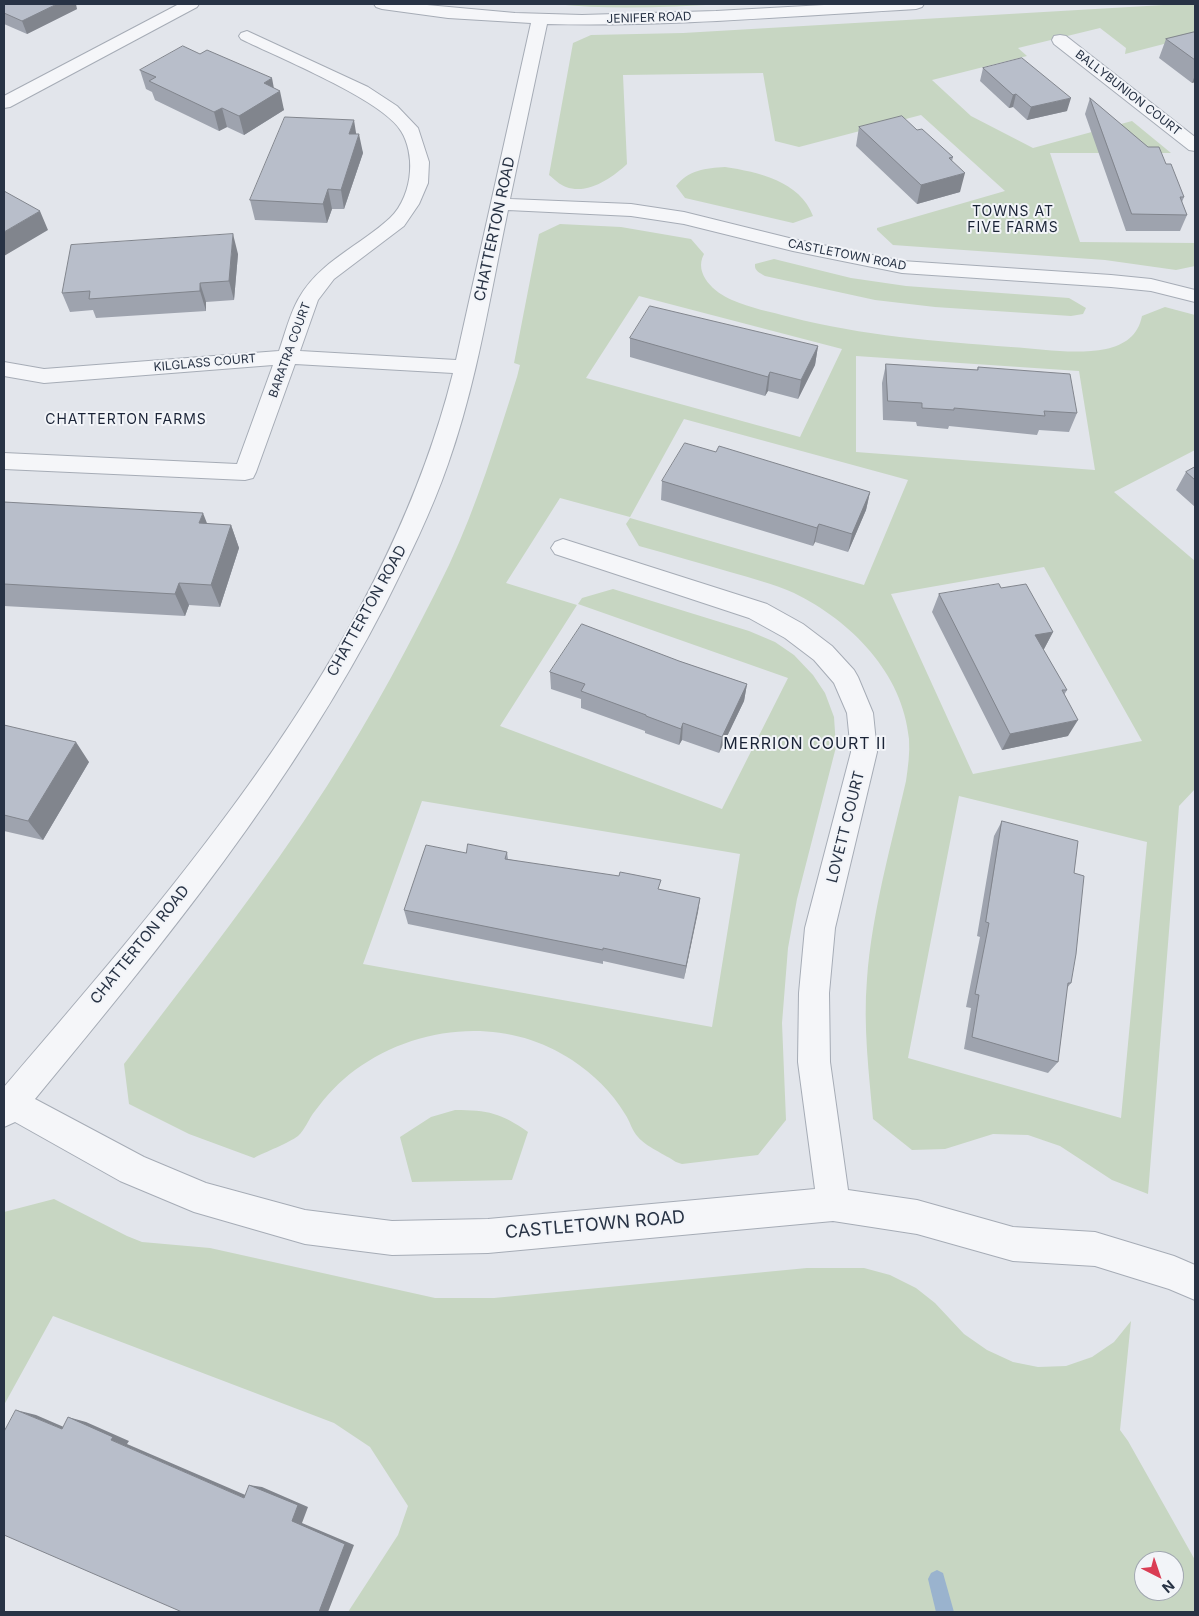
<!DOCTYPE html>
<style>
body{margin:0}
#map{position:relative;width:1199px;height:1616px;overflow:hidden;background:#e2e5eb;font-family:Inter,sans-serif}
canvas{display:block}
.frame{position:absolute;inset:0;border:5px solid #283345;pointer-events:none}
.north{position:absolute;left:1134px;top:1551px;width:50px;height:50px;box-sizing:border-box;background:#f2f4f8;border:1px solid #a1a7b0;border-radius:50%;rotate:139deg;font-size:14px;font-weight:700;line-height:20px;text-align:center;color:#283345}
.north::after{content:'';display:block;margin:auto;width:18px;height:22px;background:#da3d54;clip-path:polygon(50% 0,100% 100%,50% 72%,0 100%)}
</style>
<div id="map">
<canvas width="1199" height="1616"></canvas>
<div class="frame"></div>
<div class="north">N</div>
</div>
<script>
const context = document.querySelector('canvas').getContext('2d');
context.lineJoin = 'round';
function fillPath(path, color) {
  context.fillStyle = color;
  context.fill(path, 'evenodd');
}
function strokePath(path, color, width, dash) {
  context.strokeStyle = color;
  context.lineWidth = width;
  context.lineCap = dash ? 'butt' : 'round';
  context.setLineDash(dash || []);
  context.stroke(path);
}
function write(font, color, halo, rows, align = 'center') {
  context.font = font + ' Inter,sans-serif';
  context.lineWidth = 4;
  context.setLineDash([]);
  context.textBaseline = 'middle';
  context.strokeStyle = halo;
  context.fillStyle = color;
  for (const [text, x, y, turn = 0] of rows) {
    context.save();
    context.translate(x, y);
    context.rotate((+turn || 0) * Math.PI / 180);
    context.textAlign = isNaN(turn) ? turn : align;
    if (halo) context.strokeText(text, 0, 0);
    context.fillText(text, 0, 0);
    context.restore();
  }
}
fillPath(new Path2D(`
 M553,4H726C668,7 611,10 553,4Z
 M1181,4H1195V36L1125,54L1126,48L1100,28L1018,48L1027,56L932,80L971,116L1033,148L1132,121L1171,153H1050L1080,242L1195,243V266L1176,270L1105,260L893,245L877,230V228L1005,191L921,115L799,147L775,141L763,73L623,75L627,164C612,178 588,195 566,187C560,185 554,179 549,175L573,43L591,35L683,33Z
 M725,167C758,172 800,181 813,216L793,223L685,198L676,186C688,170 706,168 725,167Z
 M560,224L621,227L691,239L704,254C693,274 715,293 732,300C750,308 771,312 790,317C863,336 936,341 1011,347C1042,349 1075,355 1106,349C1124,345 1138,336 1142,316L1165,307L1195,315V450L1114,492L1195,561V789L1179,806L1148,1194L1112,1180L1060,1146L1028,1135L993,1134L945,1149L912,1150L873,1119C869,1073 863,1026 867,979C872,912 891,846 906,781C908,767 910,753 909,739C903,673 851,621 794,593C774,584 751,578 730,572C699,563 669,554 639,546L626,524L630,518L864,585L908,480L684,419L630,517L560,498L506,583L577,605L500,726L722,809L788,678L578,604L582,598L613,589L749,631L775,642L794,655L813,675L825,693L834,717L836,747L797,899L788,948L782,1023L786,1120L758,1155L682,1164L676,1162C666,1155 645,1146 638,1137C632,1131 630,1121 625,1114C612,1092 593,1074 572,1060C506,1016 418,1024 355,1070C340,1081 326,1096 315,1111C309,1118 305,1130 298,1136C289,1143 265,1152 254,1158L189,1134L129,1104L124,1064C193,973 265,883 327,786C372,715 412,641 449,565C477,505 497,440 517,377L520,365L514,363L539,234ZM639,296L842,349L800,437L586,378ZM856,356L1079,371L1095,470L856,452ZM1044,567L1142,741L973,774L891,594ZM959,796L1147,842L1121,1118L908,1058ZM422,801L740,854L712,1027L363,964Z
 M774,259L851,278L906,286L1069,298L1086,308L1083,314L1071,316L935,307L875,300L765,276C760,273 754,271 755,264Z
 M455,1110C488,1110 501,1113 528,1132L512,1180L412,1182L400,1137L431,1117Z
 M54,1199L127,1236L142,1242L210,1248L435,1298H494L807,1268H864L890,1275L916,1288L935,1303L964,1334L987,1350L1013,1362L1038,1367L1066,1366L1092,1357L1114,1342L1131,1321L1120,1430L1128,1441L1195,1560V1612H348L398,1535L408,1506L370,1447L334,1423L53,1316L4,1405V1212ZM1144,1561H1174V1591H1144Z`), '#c7d6c2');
fillPath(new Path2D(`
 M937,1570L943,1573L954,1612H936L928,1579L931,1573Z`), '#9ab3ce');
const minor = new Path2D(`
 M179,4H199L197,7L10,107L4,108V96Z
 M374,4H416L515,13L582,15L716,11L842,4H924L922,7L916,9C793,16 670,27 547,24L510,199L631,204L684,212L793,239L902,261L1111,275L1151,279L1195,290V302L1151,291L1111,287L902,273L793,251L684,224L631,216L508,210C490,296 477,382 448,464C431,513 408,559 385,605C292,786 164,943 35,1099L144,1157L206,1183L305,1210L392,1221L488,1219L815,1189L798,1062L799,993L805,928L851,752L847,713L834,683L814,660L785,638L749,618L555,554L551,548L555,542L563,539L767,604L803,624L832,646L854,670L858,677L873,713L877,752L835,928L829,993L830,1062L848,1190L917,1200L1013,1227L1095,1232L1174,1256L1195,1265V1300L1169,1289L1095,1266L1013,1261L917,1234L833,1221L488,1253L392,1255L305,1244L194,1212L120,1181L15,1122L4,1127V1087C184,877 384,648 453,373L295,364L256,472L253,478L245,480L4,469V453L237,464L273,365L44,383L4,376V362L44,369L279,351C285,334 290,313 299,298C320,261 360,246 390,218C402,207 409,188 410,171C411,158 408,142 401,131C383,100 277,57 241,39L239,36L241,33L247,31L368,87L397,106L418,128L429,162L428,183L419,204L404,226L334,279L318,300L300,351L456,360L531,23L448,18L382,9L376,7Z
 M1060,35L1066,36L1195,137V151L1189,150L1054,44L1052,40L1054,36Z`);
strokePath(minor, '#a6acb6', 2);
fillPath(minor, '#f5f6f9');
fillPath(new Path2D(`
 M4,4L77,9L27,34L4,24Z
 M1195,32V82L1192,83L1159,58L1166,39Z
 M983,68L1067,111L1027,120L1013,107L1009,108L980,81Z
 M140,70L274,88L284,110L244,135L227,127L219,131L155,100L152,92L146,89Z
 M1090,98L1166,164L1184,197L1182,202L1187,215L1180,231H1126L1085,114Z
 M859,127L917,130L953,157L952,161L960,192L917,204L856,146Z
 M356,134L363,153L344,209H332L327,223L255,220L250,200Z
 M238,254L234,300L206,302V311L96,318L93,310L70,312L62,293Z
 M630,338L818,346L815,365L798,399L768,391L765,396L630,357Z
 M886,364L977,370L978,367L1077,413L1069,432L1039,430L1037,435L949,426L948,429L917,426L916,422L883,420L882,383Z
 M716,452L870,492L866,510L848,552L815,542L813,546L661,500L662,481Z
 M1195,467V507L1176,490L1186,472Z
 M4,502L207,524L231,525L239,548L220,607L189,605L185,616L4,606Z
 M1001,588L1053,632L1044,649H1043L1067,690L1064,695L1068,736L1002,750L932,612L939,594Z
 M679,661L747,684L744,701L719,753L682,740L679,745L645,733V731L581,708V699L551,689L550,672Z
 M4,725L89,762L43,840L4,831Z
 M1002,821L1074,873L1071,983L1067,988L1058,1062L1048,1073L964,1049L971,1008L966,1007L980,937L977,936L994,836Z
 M507,852L508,859L700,898L684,979L603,961V964L408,924L404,910L466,853Z`), '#9ea3ae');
fillPath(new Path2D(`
 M57,4H76L77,9L27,34L22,21Z
 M1195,75V82L1192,83Z
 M272,78L275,94L280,91L284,110L244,135L239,116L264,83Z
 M1016,94L1013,107L1009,108L1013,95Z
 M1071,98L1067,111L1027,120L1031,107Z
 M222,108L227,127L219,131L214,112Z
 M354,120L357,139L349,134Z
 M359,134L363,153L344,209L341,190Z
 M965,173L960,192L917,204L921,185Z
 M328,189L332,209L327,223L323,204Z
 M40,211L48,230L4,256V232Z
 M233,234L238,254L234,300L229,281Z
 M200,283L206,302V311L200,291Z
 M818,346L815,365L798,399L801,380Z
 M770,372L768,391L765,396L768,377Z
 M870,492L866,510L848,552L852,534Z
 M203,513L212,536L199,523Z
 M819,524L815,542L813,546L817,528Z
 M231,525L239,548L220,607L211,585Z
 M179,583L189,605L185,616L175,594Z
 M1053,632L1044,649L1027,652L1035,635Z
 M747,684L744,701L719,753L722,737Z
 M1078,720L1068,736L1002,750L1010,734Z
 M683,723L682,740L679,745L681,729Z
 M76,742L89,762L43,840L28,821Z
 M700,898L698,912L684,979L686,966Z
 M16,1410L36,1415L80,1434L62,1429Z
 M68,1417L86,1422L129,1441L127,1444L257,1500L244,1498L111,1440Z
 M249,1485L262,1487L308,1507L302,1523L354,1545L328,1612H319Z`), '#81858d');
const building = new Path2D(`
 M4,4H57L22,21L4,13Z
 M1195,32V60L1166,39Z
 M183,46L200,54L207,50L272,78L264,83L280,91L239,116L222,108L214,112L149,81L156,77L140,70Z
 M1022,58L1071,98L1031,107L1016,94L1013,95L983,68Z
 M1090,98L1148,147H1159L1166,164H1171L1184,197H1180L1187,215L1132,214Z
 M902,116L917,130L922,129L953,157L949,158L965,173L921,185L859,127Z
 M285,117L354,120L349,134H359L341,190L328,189L323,204L250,200Z
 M4,191L40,211L4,232Z
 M233,234L229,281L200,283V291L89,299L90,291L62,293L71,245Z
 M650,306L818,346L801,380L770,372L768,377L630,338Z
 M886,364L978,370V367L1070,374L1077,413L1044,411L1045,416L954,408V410L922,408V403L888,401Z
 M685,443L716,452L719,446L870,492L852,534L819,524L817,528L662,481Z
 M1195,467V480L1186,472Z
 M4,502L203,513L199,523L231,525L211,585L179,583L175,594L4,584Z
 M999,584L1001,588L1026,584L1053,632L1035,635L1067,690H1062L1078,720L1010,734L939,594Z
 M582,624L679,661L747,684L722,737L683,723L681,729L646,716V715L581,691L585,684L550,672Z
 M4,725L76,742L28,821L4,815Z
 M1002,821L1078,841L1074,873L1084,876L1076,954L1071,983H1068L1058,1062L972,1037L979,995L975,994L989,923L986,922Z
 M468,844L507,852L505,859L619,876L620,872L661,880L658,889L700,898L686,966L603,948V950L404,910L426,845L466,853Z
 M16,1410L62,1429L68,1417L113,1437L111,1440L244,1498L249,1485L298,1505L292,1521L345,1544L319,1612H182L4,1535V1432Z`);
fillPath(building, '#b8beca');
strokePath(building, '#81858d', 1);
write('12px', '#283345', '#f2f4f8', [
 ["JENIFER ROAD",649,18,-2],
 ["BALLYBUNION COURT",1128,93,38],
 ["CASTLETOWN ROAD",847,255,11],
 ["BARATRA COURT",290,350,-70],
 ["KILGLASS COURT",205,363,-5]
]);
context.letterSpacing = '1px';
write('14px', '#1a2336', '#f2f4f8', [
 ["TOWNS AT",1013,212],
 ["FIVE FARMS",1013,228],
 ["CHATTERTON FARMS",126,420]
]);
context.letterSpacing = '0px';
write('15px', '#283345', '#f2f4f8', [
 ["CHATTERTON ROAD",495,229,-78],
 ["CHATTERTON ROAD",367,611,-61],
 ["LOVETT COURT",846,827,-76],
 ["CHATTERTON ROAD",140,945,-51]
]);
context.letterSpacing = '1px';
write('16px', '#1a2336', '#f2f4f8', [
 ["MERRION COURT II",805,744]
]);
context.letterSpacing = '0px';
write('18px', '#283345', '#f2f4f8', [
 ["CASTLETOWN ROAD",595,1225,-5]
]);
</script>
